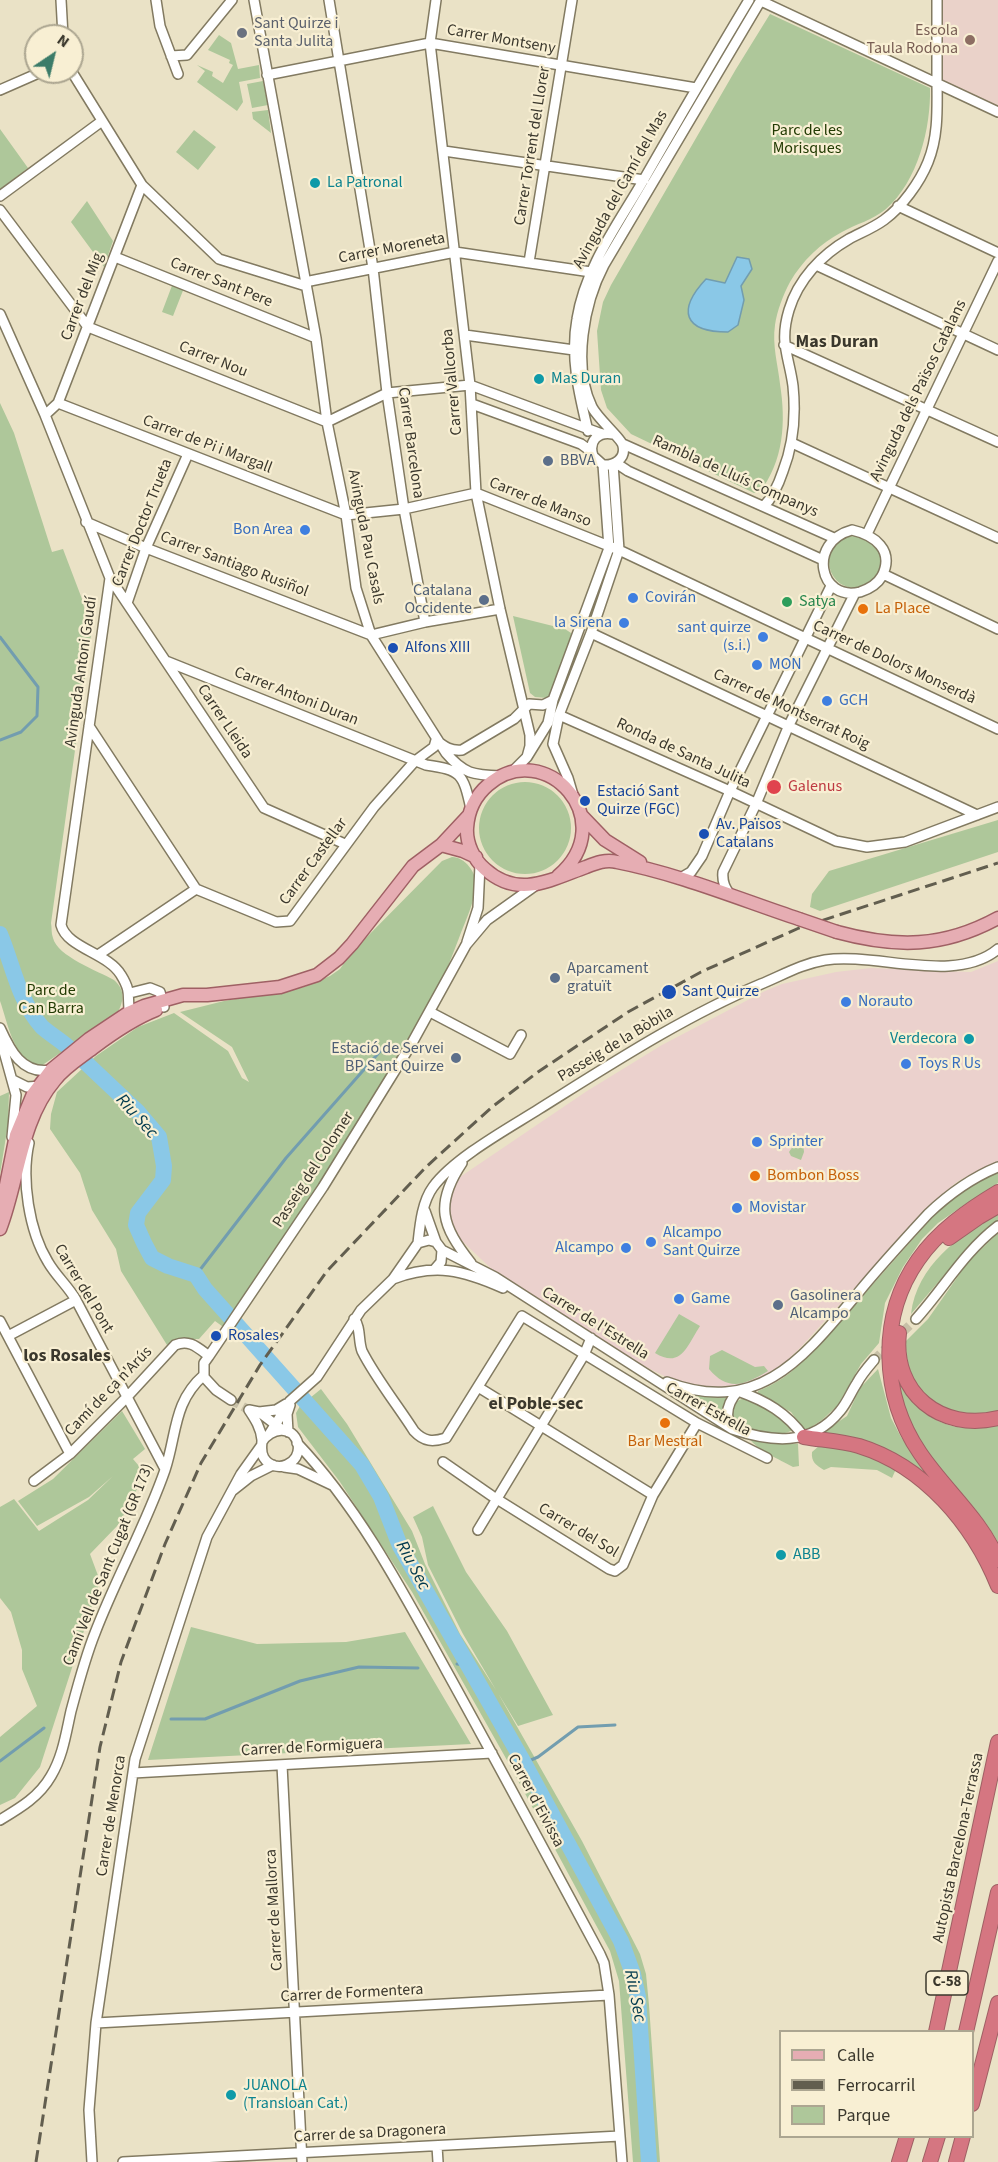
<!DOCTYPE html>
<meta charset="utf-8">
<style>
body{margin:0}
#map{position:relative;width:998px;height:2162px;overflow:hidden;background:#eae2c6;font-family:"Source Sans 3",sans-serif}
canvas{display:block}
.legend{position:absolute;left:779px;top:2030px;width:195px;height:108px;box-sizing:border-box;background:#f8efd3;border:2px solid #aca691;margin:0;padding:8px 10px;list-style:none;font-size:18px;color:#3b382d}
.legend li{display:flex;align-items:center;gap:12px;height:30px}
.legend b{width:30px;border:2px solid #aca691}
.north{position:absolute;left:24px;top:24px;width:60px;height:60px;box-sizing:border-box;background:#f8efd3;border:2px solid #aca691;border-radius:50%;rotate:35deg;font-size:16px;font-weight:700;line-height:24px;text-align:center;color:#3b382d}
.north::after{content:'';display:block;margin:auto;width:21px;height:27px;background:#3c7c69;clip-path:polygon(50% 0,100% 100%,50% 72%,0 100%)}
</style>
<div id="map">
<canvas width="998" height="2162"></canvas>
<ul class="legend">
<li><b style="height:8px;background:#e6adb3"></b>Calle</li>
<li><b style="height:8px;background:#625e4f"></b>Ferrocarril</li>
<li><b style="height:16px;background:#aec79a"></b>Parque</li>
</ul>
<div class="north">N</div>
</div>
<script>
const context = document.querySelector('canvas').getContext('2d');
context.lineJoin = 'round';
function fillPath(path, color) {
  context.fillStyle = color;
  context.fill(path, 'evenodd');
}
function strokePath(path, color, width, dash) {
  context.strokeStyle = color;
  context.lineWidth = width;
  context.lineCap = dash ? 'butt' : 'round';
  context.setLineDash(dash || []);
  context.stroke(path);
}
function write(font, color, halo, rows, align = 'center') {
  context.font = font + ' "Source Sans 3",sans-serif';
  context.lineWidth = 4.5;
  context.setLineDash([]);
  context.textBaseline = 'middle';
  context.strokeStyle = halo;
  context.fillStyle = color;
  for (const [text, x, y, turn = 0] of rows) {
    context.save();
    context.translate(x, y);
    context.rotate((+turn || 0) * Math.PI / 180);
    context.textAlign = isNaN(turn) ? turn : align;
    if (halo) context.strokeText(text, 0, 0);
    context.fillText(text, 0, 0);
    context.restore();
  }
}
fillPath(new Path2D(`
 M998,961V1161L958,1181L932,1203L801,1347L777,1370L751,1382L730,1387L710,1388L680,1384L644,1366L499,1276L463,1242L455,1231L449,1218L448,1206L457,1179L587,1091L662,1045L765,991L782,984L836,972L871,968L971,972Z`), '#ebd1cd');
fillPath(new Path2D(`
 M942,0H998V106L941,79Z`), '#ead2c9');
fillPath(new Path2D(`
 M770,14L930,88C931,128 918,181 886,209C873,220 856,224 842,232C821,243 802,261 790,282C783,295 777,311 775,325C772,345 778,365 780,384C786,422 784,461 759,493H754L631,434L607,408L601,390L597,331L603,302L611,285L736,69Z
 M219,35L231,43L238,69L259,65L260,78L239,82L243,102L237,111L197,82L205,71L197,65L213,72L212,76L223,83L233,65L229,63L230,60L208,50Z
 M263,81L268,105L252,108L247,84Z
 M268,110L271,133L253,119L252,112Z
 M0,129L28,168L0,189Z
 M194,130L216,147L198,170L176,152Z
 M87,201L113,241L104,267L71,222Z
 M173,283L184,288L173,316L162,312Z
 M0,403L14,433L52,552L63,549L82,599L91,635L51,923C52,928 51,933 53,938C57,956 98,971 114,980C126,990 124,1003 116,1015L41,1066C13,1061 8,1023 0,1001Z
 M829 562a26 26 0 1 1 52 0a26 26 0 1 1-52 0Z
 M513,616L565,629L571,633L572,636L552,692L547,698L535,697L530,693Z
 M479 828a46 46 0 1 1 92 0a46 46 0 1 1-92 0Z
 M998,820V852L820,911L810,907L812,894L829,871Z
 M452,857C465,857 477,873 476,886C474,903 465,922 459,938C445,974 432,1009 412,1043L226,1329L215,1321L199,1339H177L167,1345L121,1271L116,1249L92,1210L80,1173L50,1129L51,1114L57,1092L96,1056L138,1027L174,1013L228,1051L242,1078L249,1082L232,1047L180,1012L224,1001L304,987L330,976L340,969L351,953L442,861Z
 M9,1092L8,1124L0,1174V1096Z
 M798,1139L803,1142L804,1152L801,1160L791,1156L789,1152Z
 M998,1171V1183L961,1207L938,1223L922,1239L903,1267L885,1303L879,1343L861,1364L838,1405L822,1420L805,1431L791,1412L758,1394V1391C781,1382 793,1371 811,1354L937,1212L972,1185Z
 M998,1212V1222L969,1246L911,1314C917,1265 959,1236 998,1212Z
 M998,1233V1411C948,1426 904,1393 906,1341L928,1319L968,1262Z
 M679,1314L700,1326C687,1346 681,1369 655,1353Z
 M722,1350L755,1367L764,1366L768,1371C745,1385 728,1392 709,1369L710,1356Z
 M895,1367C904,1380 912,1398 923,1410C942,1430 974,1431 998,1424V1542C979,1508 951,1483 927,1452C908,1427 900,1397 895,1367Z
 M878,1369L891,1418L901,1437L936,1486L927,1479L817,1436L847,1416L860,1388Z
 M321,1389L347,1424L412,1531L425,1564L460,1634L496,1690L463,1634L428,1565L422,1537L413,1517L433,1506L466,1572L507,1631L553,1715L518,1726L498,1693L582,1841L640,1954L646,1974L649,2005L660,2162H633L619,1981L610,1951L508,1762L412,1592L340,1482L298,1427L296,1413L300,1406Z
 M684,1392L726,1397L721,1416L683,1394Z
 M745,1398L762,1403L791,1425L792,1430C779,1441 721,1429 733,1406C736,1401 740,1399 745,1398Z
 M122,1411L145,1449L133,1459L139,1466L141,1476L137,1489L119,1524L90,1554L100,1581L40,1767L15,1798L0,1805V1737L37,1706L22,1669V1650L11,1612L0,1598V1507L14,1499L39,1531L88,1500L113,1476L89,1497L37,1526L18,1501L53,1479Z
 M749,1438L782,1444H798L799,1466L793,1467C779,1459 758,1451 749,1438Z
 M819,1446C848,1449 870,1455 896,1469L892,1478L877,1470L831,1467L824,1470C816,1465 811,1462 812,1452Z
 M191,1627L257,1644L346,1642L405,1632L471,1744L148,1760Z`), '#aec79a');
const water = new Path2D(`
 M737,257L749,259L752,269L741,286L744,300L738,325L728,332C683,332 677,310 706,279L725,283Z`);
fillPath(water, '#8ac8e7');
strokePath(water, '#729daf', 1.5);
strokePath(new Path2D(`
 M0,637L38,687L37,716L21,732L0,740
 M196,1275L286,1158L383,1048
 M457,1664L468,1665
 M171,1719H205L300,1681L359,1667L418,1668
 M0,1761L44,1728
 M524,1763L538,1757L578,1727L615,1725`), '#729daf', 3);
strokePath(new Path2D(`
 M0,934C13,965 18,1000 42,1027C50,1034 60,1040 68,1047
 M84,1061L137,1111L159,1137L164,1166L163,1180L138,1213L136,1225L144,1243L152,1258L168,1266L196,1275L205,1289L362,1465L381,1497L400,1546L524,1763L621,1941L633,1974L638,1997L649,2162`), '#8ac8e7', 16);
strokePath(new Path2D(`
 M874,1360L916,1319
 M231,1400L249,1410`), '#c7c0a7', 9, [9, 4.5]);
const minor = new Path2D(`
 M61,0L63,36
 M156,0L160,26L178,74
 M254,0L316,338L327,422L346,515L356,588L371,635L446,753C464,774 473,775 501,776
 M329,0L373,268L387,393L404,509L425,622
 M436,0L430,43L470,385L476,493L500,609L530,735V746L527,757
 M761,1L998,112
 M171,56L187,55L232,0
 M72,72L142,185L219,259L306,286
 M267,75L430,43L696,88
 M0,90L41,72
 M444,151L644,180
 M0,196L102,121
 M898,206L998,253
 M0,210L88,327L327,422L387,393L470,385L602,434
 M115,257L316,338
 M529,262L572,0
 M816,265L998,350
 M305,282L455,252L591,272
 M0,314L45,415L110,578L61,925C67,948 108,953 121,975C133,994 126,998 130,1015
 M465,335L574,350
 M784,345L998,442
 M58,403L346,515L404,509L476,493L619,550L998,729
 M472,404L581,444L592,452
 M45,415L58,403L142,185
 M588,431C579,394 570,357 577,319C585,268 618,224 643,181C678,120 713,60 749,0
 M613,434C598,431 588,441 593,456L603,465C614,466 626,459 623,446C622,439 598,419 592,407C572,366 584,303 604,265L761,0
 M792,443L998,538
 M623,444L834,538
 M616,463L628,471L823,560
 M764,506C773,497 779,483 783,471C794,443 796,416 793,386C789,356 779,343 789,310C798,280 821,255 849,239C860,233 873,228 884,220C902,207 920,182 928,162C939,135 937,106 937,77C937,51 937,26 937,0
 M86,522L146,548L371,635
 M852,530C874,535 895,550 882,576C877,585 869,589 860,592C819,602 807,542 852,530Z
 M867,534L998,261
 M883,574L998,629
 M110,578L264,808L345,844
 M127,603L146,548L188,454
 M591,633L977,815
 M371,635L425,622L500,609
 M166,661L426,765C461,770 463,773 471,809
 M559,715L730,791L836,841L867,847L905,842L998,807
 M89,726L196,889L276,922L290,921L374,807L415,761L434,747L436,740C445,747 450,751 462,750L514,719L529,704L543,705L553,700
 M512,772L527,757L548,723L553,700L609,548L603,465
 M573,795L568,778L553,744L559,715L591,633L619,550L613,464
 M679,879L691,872L702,856L730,791L831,586
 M731,896C725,888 722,882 723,872L756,804L789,725L855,593
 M467,942L478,908L480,865
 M98,955L196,889
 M130,993L150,988L160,992L164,1007
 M430,1012L510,1054L521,1035
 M0,1028C10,1050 22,1075 51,1070
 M0,1037L16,1095L12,1137
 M13,1080L27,1087L42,1086
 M29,1143C21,1179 29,1231 48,1262C56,1276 68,1286 76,1300L165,1469
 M462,1163C434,1205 442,1226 471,1263
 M425,1211L436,1242
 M418,1243C420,1225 422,1202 433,1187C454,1158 509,1128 539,1109C611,1064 683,1017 761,984C783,975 801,964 825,960C876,952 955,985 998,949
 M442,1250L495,1277L732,1429C771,1442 811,1447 840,1411C847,1403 851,1392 857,1383C861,1375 868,1367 874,1360
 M393,1279C435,1263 463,1270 503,1288
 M354,1319C361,1327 358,1340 362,1351C375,1377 398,1406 414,1431C424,1442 433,1442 446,1438L522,1316L697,1423L767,1458
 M916,1319C944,1288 964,1252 998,1226
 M0,1321L70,1454
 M8,1336L76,1300
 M667,1382C759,1417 804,1357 858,1293C880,1266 904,1240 928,1214C949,1194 971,1178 998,1167
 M478,1387L653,1495
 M231,1400L216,1390L204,1377V1363L209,1356L323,1187L412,1043L466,945L487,920L536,885
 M249,1410C255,1419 261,1428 262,1440C262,1446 260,1452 264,1458C275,1475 302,1464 298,1444C293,1424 270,1428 262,1442
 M249,1410L259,1412L280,1428
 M259,1412L276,1410L286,1404
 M731,1428C724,1414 728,1402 738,1391C766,1401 787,1413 804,1437
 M288,1432L287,1414L290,1405
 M270,1433L290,1401L317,1377L361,1310L393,1279L418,1243L429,1240L436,1242L442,1250L441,1262L435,1269
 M297,1443C359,1508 403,1592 446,1670C498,1764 549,1859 600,1954L604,1963L609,1995L622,2162
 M443,1462L492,1496L609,1569L615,1571L623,1565L653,1495L697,1423
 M284,1467L298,1469L332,1485
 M34,1481L70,1454L127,1397L175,1345C189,1339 197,1347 209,1356
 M232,1491L251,1476L273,1465
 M478,1530L584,1355L591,1338
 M282,1765L302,2162
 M133,1773L492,1753
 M0,1820C20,1808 39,1797 51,1776C63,1756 66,1733 71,1711C78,1685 85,1658 95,1633C116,1578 146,1525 165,1470C177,1434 173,1402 204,1375
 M96,2023L609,1995
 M437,2146L438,2162
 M92,2162L89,2110L96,2023L135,1759L207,1537L241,1474L261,1446
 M123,2162L620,2136`);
const major = new Path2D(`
 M581,815L605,840L640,862
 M441,845L463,851L476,857
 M558,876C623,821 545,736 488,785C475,796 468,812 467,828C466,843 474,860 485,869C518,899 550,880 586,867C596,863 606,859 617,862C679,874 739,899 799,919
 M837,932C896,948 943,948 998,918
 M0,1215L16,1135L33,1094L51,1070L89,1039L128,1013L144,1006L183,995H207L280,987L317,975L339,958L352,944L413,866L441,845L469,815
 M0,1229C19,1180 20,1121 55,1080C65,1067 80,1058 93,1048C113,1033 133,1019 156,1010`);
const highway = new Path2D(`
 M998,1192C968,1210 938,1231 918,1260C878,1317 881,1396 920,1453C945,1490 980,1518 998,1560
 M949,1238L979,1217L998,1206
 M899,1333C892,1393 941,1432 998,1418
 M804,1437C822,1440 841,1441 859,1446C924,1466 973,1524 998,1586
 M936,2032L998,1742
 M966,2032L998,1892
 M972,2104L998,2003
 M899,2162L907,2136
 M930,2162L938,2136
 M956,2162L963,2136`);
strokePath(minor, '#827a61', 12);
strokePath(major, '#9f6064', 15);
strokePath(highway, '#9f6064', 16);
strokePath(minor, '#fff', 9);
strokePath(major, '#e6adb3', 12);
strokePath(highway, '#d57681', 14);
strokePath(new Path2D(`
 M36,2162L100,1747L121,1662L165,1544L201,1463L260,1365L327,1271L426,1167L492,1107L538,1072L628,1012L701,972L799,928L998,863`), '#625e4f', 3, [12, 6]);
const majorBridge = new Path2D(`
 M799,919L837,932`);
strokePath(majorBridge, '#9f6064', 15, []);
strokePath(majorBridge, '#e6adb3', 12);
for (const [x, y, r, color] of [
 [242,33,6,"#6b7280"],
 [970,40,6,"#8d6e63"],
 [315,183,6,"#0f9aa8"],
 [539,379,6,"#0f9aa8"],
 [548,461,6,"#5c6f8a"],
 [305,530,6,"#3f7fe0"],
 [633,598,6,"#3f7fe0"],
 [484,600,6,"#5c6f8a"],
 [787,602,6,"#2e9e5b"],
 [863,609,6,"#e8710a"],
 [624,623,6,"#3f7fe0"],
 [763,637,6,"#3f7fe0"],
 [393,648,6,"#1a4fb4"],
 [757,665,6,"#3f7fe0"],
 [827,701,6,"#3f7fe0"],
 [774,787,8,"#e0444e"],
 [585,801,6,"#1a4fb4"],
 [704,834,6,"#1a4fb4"],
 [555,978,6,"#5c6f8a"],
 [669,992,8,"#1a4fb4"],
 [846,1002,6,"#3f7fe0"],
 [969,1039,6,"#0f9aa8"],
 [456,1058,6,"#5c6f8a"],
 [906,1064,6,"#3f7fe0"],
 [757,1142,6,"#3f7fe0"],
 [755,1176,6,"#e8710a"],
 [737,1208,6,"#3f7fe0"],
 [651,1242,6,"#3f7fe0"],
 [626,1248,6,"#3f7fe0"],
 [679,1299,6,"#3f7fe0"],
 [778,1305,6,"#5c6f8a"],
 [216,1336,6,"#1a4fb4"],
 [665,1423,6,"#e8710a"],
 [781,1555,6,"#0f9aa8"],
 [231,2095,6,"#0f9aa8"]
]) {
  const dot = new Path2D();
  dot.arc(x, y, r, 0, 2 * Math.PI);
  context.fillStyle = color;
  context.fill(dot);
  strokePath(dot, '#f8efd3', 2);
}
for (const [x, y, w] of [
 [947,1983,42]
]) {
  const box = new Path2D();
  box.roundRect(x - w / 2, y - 12, w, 24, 4.5);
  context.fillStyle = '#f8efd3';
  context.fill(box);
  strokePath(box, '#3b382d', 1.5);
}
write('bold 15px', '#3b382d', null, [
 ["C-58",947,1983]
]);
write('16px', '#5b616d', '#f8efd3', [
 ["Sant Quirze i",254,24],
 ["Santa Julita",254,42]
], 'left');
write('16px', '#785e54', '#f8efd3', [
 ["Escola",958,31],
 ["Taula Rodona",958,49]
], 'right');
write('16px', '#3b382d', '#f8efd3', [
 ["Carrer Montseny",501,40,10],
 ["Carrer Torrent del Llorer",533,146,-81],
 ["Avinguda del Camí del Mas",621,190,-61],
 ["Carrer Moreneta",392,249,-11],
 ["Carrer Sant Pere",221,283,22],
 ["Carrer del Mig",83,297,-69],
 ["Carrer Nou",213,360,22],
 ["Carrer Vallcorba",453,382,-95],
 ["Avinguda dels Països Catalans",919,391,-64],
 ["Carrer Barcelona",410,443,82],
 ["Carrer de Pi i Margall",207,445,21],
 ["Rambla de Lluís Companys",735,477,24],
 ["Carrer de Manso",540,503,22],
 ["Carrer Doctor Trueta",143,523,-68],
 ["Avinguda Pau Casals",365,537,79],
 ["Carrer Santiago Rusiñol",234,565,21],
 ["Carrer de Dolors Monserdà",894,663,25],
 ["Avinguda Antoni Gaudí",82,672,-82],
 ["Carrer Antoni Duran",296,697,22],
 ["Carrer de Montserrat Roig",791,710,25],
 ["Carrer Lleida",224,722,56],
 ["Ronda de Santa Julita",683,754,25],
 ["Carrer Castellar",314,862,-54],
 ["Passeig de la Bòbila",616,1045,-31],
 ["Passeig del Colomer",314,1170,-57],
 ["Carrer del Pont",83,1289,59],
 ["Carrer de l'Estrella",595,1324,32],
 ["Camí de ca n'Arús",109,1392,-46],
 ["Carrer Estrella",708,1410,29],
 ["Carrer del Sol",578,1531,31],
 ["Camí Vell de Sant Cugat (GR 173)",109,1565,-68],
 ["Carrer de Formiguera",312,1748,-3],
 ["Carrer d'Eivissa",535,1801,62],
 ["Carrer de Menorca",112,1816,-81],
 ["Autopista Barcelona-Terrassa",959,1848,-78],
 ["Carrer de Mallorca",275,1910,-93],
 ["Carrer de Formentera",352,1994,-3],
 ["Carrer de sa Dragonera",370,2134,-3]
]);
write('16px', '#223b03', '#f8efd3', [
 ["Parc de les",807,131],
 ["Morisques",807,149],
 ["Parc de",51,991],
 ["Can Barra",51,1009]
]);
write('16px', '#0d838f', '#f8efd3', [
 ["La Patronal",327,183],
 ["Mas Duran",551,379],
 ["Verdecora",957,1039,"right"],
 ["ABB",793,1555],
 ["JUANOLA",243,2086],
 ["(Transloan Cat.)",243,2104]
], 'left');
write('16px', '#4e5e75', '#f8efd3', [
 ["BBVA",560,461],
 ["Catalana",472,591,"right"],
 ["Occidente",472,609,"right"],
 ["Aparcament",567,969],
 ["gratuït",567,987],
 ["Estació de Servei",444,1049,"right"],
 ["BP Sant Quirze",444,1067,"right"],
 ["Gasolinera",790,1296],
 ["Alcampo",790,1314]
], 'left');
write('16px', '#366cbe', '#f8efd3', [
 ["Bon Area",293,530,"right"],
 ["Covirán",645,598],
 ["la Sirena",612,623,"right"],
 ["sant quirze",751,628,"right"],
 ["(s.i.)",751,646,"right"],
 ["MON",769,665],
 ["GCH",839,701],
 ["Norauto",858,1002],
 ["Toys R Us",918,1064],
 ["Sprinter",769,1142],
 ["Movistar",749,1208],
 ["Alcampo",663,1233],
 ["Sant Quirze",663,1251],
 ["Alcampo",614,1248,"right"],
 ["Game",691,1299]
], 'left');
write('16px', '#27864d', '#f8efd3', [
 ["Satya",799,602]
], 'left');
write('16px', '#c56008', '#f8efd3', [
 ["La Place",875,609],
 ["Bombon Boss",767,1176],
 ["Bar Mestral",665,1442,"center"]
], 'left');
write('16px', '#164399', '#f8efd3', [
 ["Alfons XIII",405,648],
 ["Estació Sant",597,792],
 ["Quirze (FGC)",597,810],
 ["Av. Països",716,825],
 ["Catalans",716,843],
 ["Sant Quirze",682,992],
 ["Rosales",228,1336]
], 'left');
write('16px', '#be3a42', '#f8efd3', [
 ["Galenus",788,787]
], 'left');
write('bold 18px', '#3b382d', '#f8efd3', [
 ["Mas Duran",837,343],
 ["los Rosales",67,1357],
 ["el Poble-sec",536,1405]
]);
write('italic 18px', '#023a4e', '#f8efd3', [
 ["Riu Sec",136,1117,48],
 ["Riu Sec",412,1566,62],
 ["Riu Sec",634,1996,79]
]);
</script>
